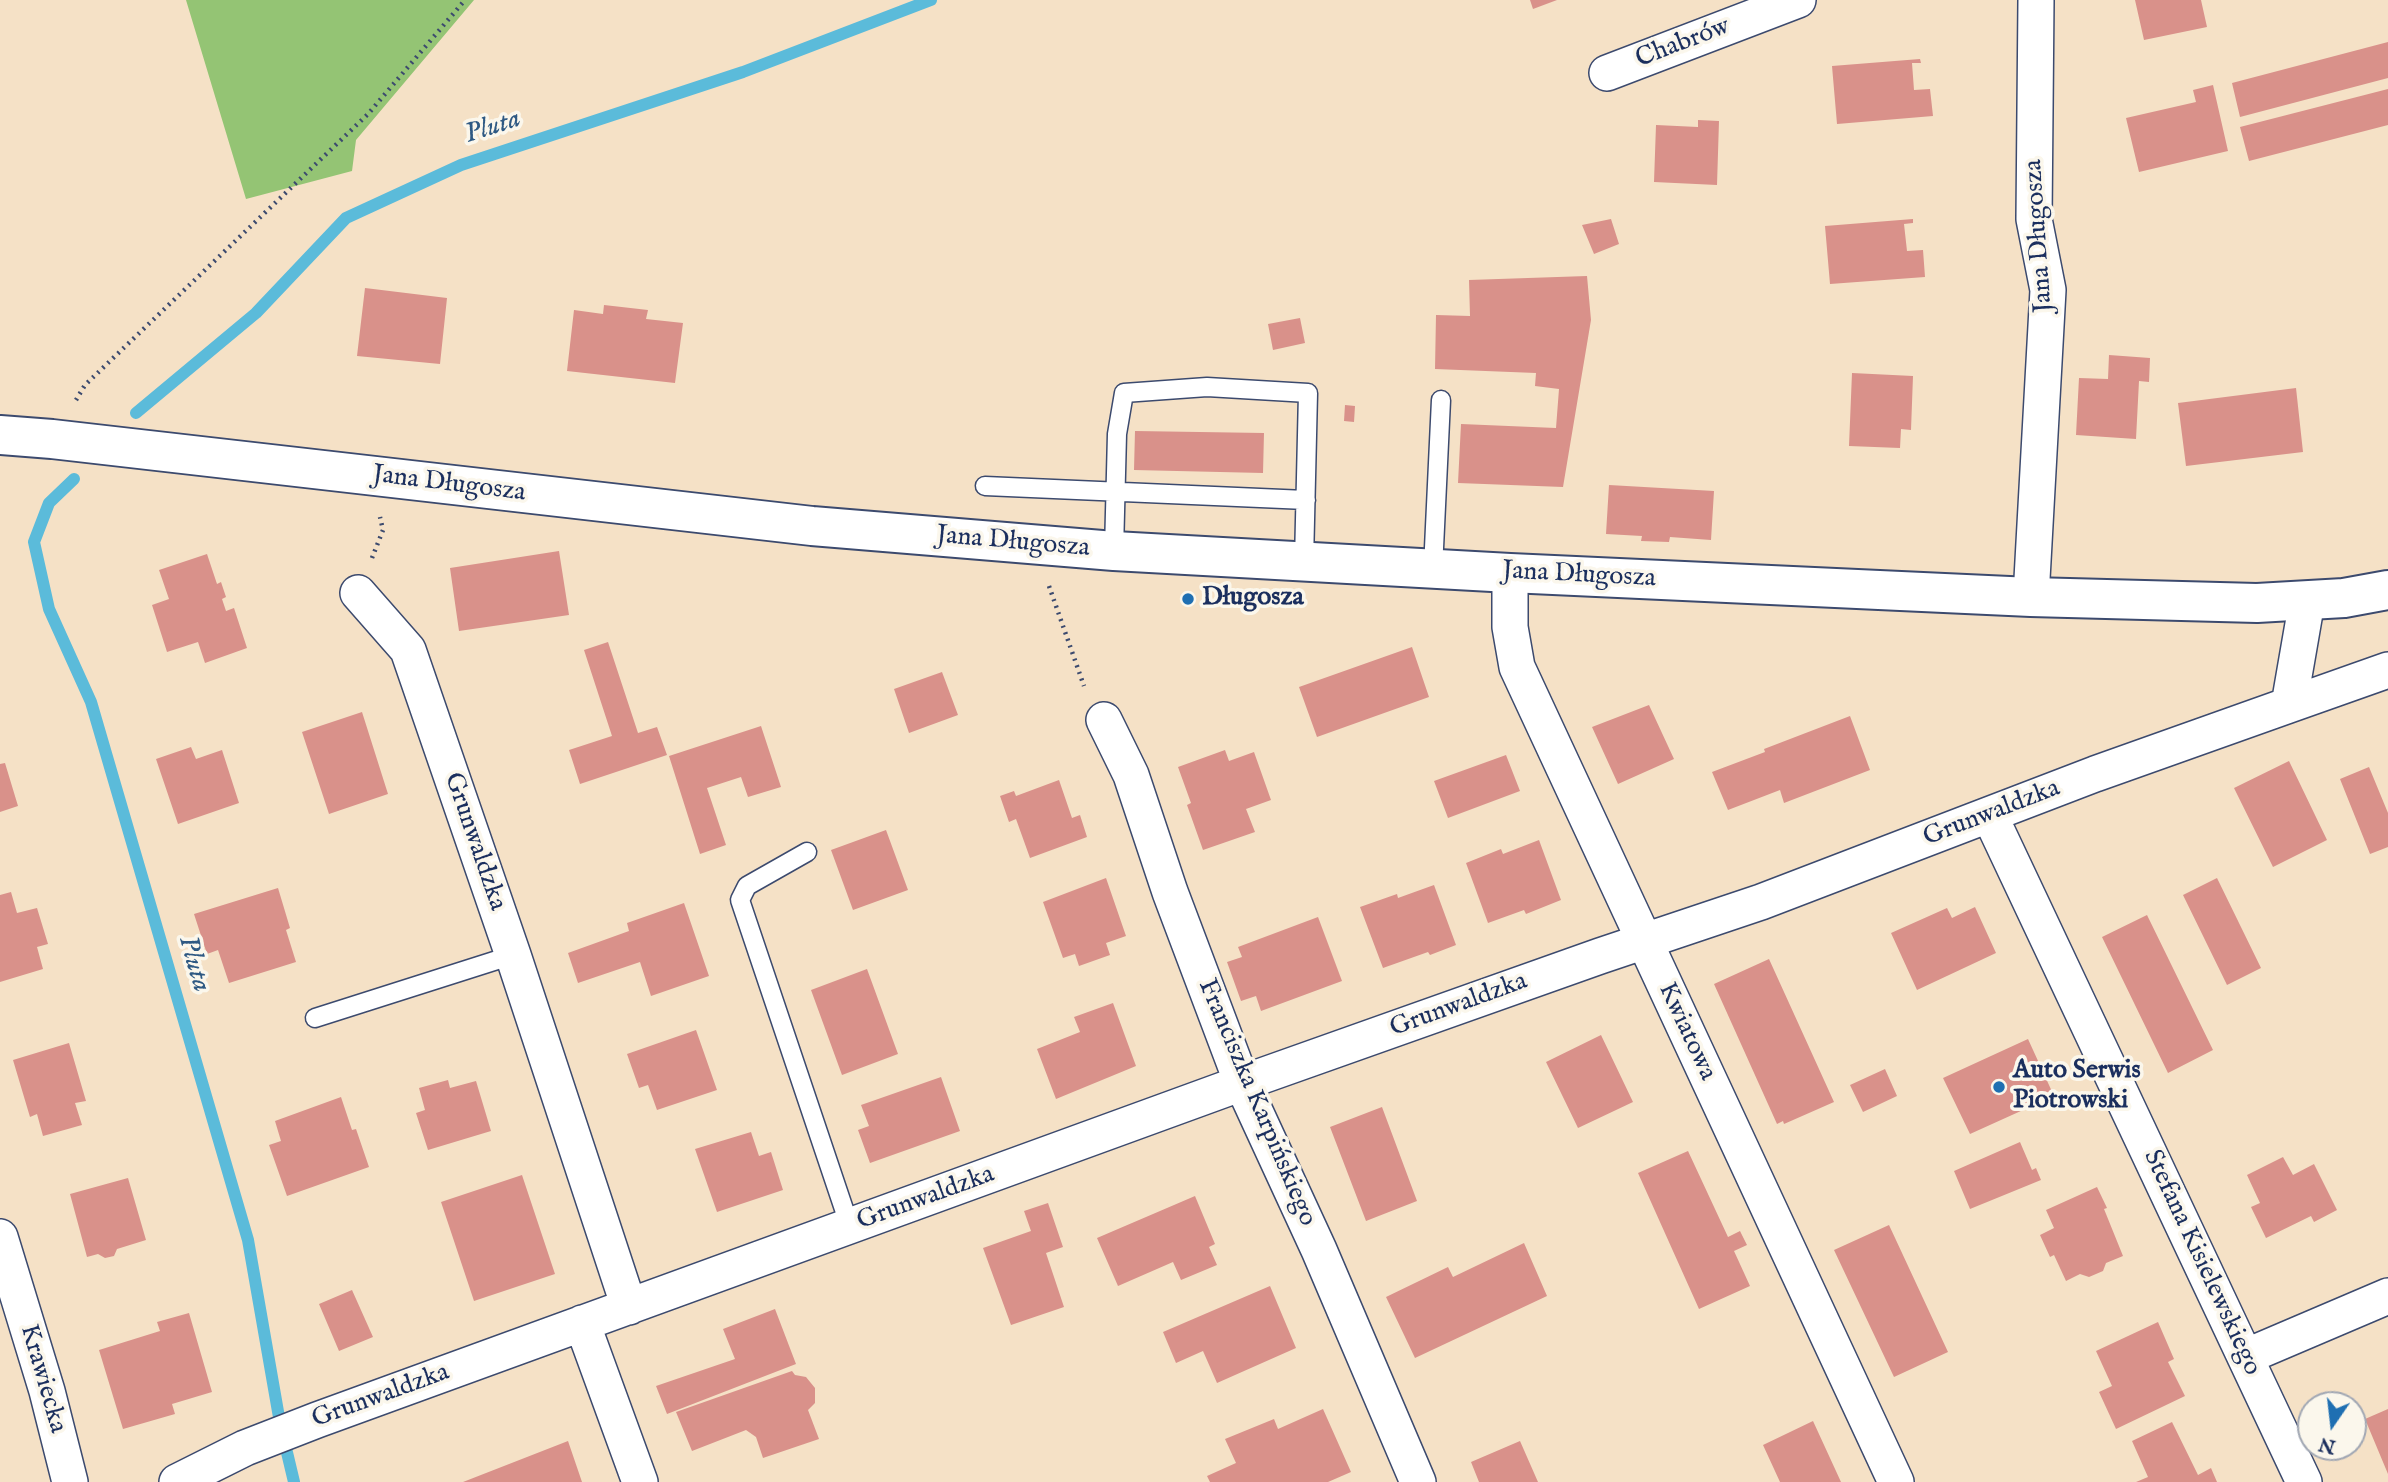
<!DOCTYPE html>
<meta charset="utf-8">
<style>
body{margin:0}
#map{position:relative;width:2388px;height:1482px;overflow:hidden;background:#f5e1c6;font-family:"IM FELL English",serif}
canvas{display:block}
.north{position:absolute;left:2297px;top:1391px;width:70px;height:70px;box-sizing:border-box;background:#fbf7ec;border:2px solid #a1a7b3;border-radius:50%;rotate:194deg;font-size:19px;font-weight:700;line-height:28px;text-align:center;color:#1b2f5e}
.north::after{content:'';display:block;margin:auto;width:24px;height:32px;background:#1f6fb2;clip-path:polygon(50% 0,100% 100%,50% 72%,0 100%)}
</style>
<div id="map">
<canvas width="2388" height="1482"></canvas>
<div class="north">N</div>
</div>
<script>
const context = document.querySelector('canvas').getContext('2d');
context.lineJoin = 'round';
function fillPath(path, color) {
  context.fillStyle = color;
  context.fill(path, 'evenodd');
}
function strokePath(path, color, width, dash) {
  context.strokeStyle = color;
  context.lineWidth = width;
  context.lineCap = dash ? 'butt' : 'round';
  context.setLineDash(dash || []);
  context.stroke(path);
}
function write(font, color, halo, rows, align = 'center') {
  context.font = font + ' "IM FELL English",serif';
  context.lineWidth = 7;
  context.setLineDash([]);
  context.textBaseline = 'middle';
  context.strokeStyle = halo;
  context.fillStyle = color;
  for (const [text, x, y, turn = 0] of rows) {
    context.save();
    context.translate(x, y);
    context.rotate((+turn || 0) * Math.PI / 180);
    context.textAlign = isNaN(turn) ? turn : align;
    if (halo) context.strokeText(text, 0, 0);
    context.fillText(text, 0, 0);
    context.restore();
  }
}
fillPath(new Path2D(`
 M186,0H474L356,140L352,171L246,199Z`), '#94c474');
strokePath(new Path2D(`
 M136,413L256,313L346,218L461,165L743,72L931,0
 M74,479L49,503L34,542L49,609L91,702L248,1240L280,1423L294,1482`), '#5bbbda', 12);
fillPath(new Path2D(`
 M1530,0H1557L1533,9Z
 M2135,0H2201L2207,27L2144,40Z
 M2388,42V78L2240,117L2232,83Z
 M1920,59L1921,63H1912L1914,90L1930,89L1933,116L1837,124L1832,66Z
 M2213,85L2228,151L2139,172L2126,118L2196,102L2193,90Z
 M2388,89V125L2249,161L2240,127Z
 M1698,120L1719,121L1717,185L1654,182L1656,125L1698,127Z
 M1611,219L1619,244L1594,254L1582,225Z
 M1913,219V223L1904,224L1907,251L1923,250L1925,277L1830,284L1825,226Z
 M1587,276L1591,320L1563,487L1458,483L1461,424L1556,428L1559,389L1535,386L1536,373L1435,369L1436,315L1470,316L1469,280Z
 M365,288L447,298L440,364L357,356Z
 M604,305L648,310L646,319L683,323L675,383L567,371L574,310L603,314Z
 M1300,318L1305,343L1273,350L1268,324Z
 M2109,355L2150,358L2149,382L2139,381L2136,439L2076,435L2079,378L2108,379Z
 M1852,373L1913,376L1911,430L1901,429L1900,448L1849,446Z
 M2296,388L2303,452L2186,466L2178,403Z
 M1345,405L1355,406L1354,422L1344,421Z
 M1135,431L1264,433L1263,473L1134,470Z
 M1609,485L1714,491L1711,540L1670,537L1669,542L1641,541L1642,536L1606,534Z
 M559,551L569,615L459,631L450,568Z
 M207,554L217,584L221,582L226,597L222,599L226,611L234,608L247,648L205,663L198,642L167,652L152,605L169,599L159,570Z
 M608,642L638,733L657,727L667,755L580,784L569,750L612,736L584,650Z
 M1412,647L1429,697L1317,737L1299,687Z
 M942,672L958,715L909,733L894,689Z
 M1649,705L1674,759L1618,784L1592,727Z
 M362,712L388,794L329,814L302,732Z
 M1850,716L1870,770L1784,803L1780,790L1728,810L1712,772L1765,752L1764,749Z
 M761,726L781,787L748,797L741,777L707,788L726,845L700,854L669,756Z
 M191,747L196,759L222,750L239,803L178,824L156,759Z
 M1225,750L1229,761L1254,752L1271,800L1246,809L1255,832L1203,850L1187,805L1191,803L1178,767Z
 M1506,755L1520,791L1448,818L1434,781Z
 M2289,761L2327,840L2273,867L2234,788Z
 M5,763L18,806L0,812V764Z
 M2369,767L2388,813V847L2370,854L2340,779Z
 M1059,780L1072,818L1080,815L1087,837L1030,858L1016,819L1009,822L1000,796L1014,791L1016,796Z
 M886,830L908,890L853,910L831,850Z
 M1539,840L1561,900L1526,914L1524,910L1488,923L1466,863L1501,849L1503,854Z
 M1106,878L1126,936L1106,943L1110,955L1079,966L1075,954L1063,958L1043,902Z
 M2217,878L2261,968L2227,985L2183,895Z
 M1434,885L1456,945L1430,955L1428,952L1383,968L1360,907L1397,894L1398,898Z
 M278,888L290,928L286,930L296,962L229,983L218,950L207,954L194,914Z
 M11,892L17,913L37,908L48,944L37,947L43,969L0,982V895Z
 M684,903L709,976L651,996L640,962L578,983L568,953L629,931L627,923Z
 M1975,907L1996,953L1917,990L1891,933L1947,908L1952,918Z
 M2147,915L2213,1050L2168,1073L2102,937Z
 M1318,917L1342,981L1261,1011L1256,996L1241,1001L1227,962L1242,957L1238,947Z
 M1769,959L1834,1102L1784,1124L1783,1121L1777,1124L1714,984Z
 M867,969L898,1054L842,1075L811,990Z
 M1113,1003L1136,1066L1056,1099L1037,1049L1080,1032L1074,1017Z
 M696,1030L717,1090L657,1110L648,1085L639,1088L627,1054Z
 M1601,1035L1633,1102L1578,1128L1546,1062Z
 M2028,1039L2054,1096L1970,1134L1943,1078Z
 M69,1043L86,1101L75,1103L82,1125L43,1136L37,1114L30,1117L13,1060Z
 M1885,1069L1897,1096L1863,1112L1850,1085Z
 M941,1077L960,1131L870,1163L858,1130L869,1126L861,1105Z
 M448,1080L450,1088L476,1081L491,1131L428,1150L416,1113L425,1110L419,1088Z
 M341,1097L352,1130L356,1129L369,1167L287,1196L269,1145L281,1141L275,1121Z
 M1382,1107L1417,1201L1366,1221L1330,1127Z
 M751,1132L759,1156L771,1152L783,1190L717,1212L695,1149Z
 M2020,1142L2032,1170L2036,1168L2041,1180L1970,1209L1954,1171Z
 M1688,1151L1728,1237L1740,1231L1747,1245L1734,1251L1750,1286L1699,1309L1638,1173Z
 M2283,1157L2293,1175L2314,1164L2337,1210L2314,1222L2311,1216L2266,1238L2251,1207L2260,1203L2247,1175Z
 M522,1175L555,1274L474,1301L441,1202Z
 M128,1178L146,1240L117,1249L114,1256L105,1258L98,1254L87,1257L70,1194Z
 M2097,1187L2107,1208L2104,1209L2123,1256L2106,1263L2103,1271L2089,1277L2080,1274L2066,1281L2054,1255L2050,1257L2040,1235L2054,1228L2046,1210Z
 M1195,1196L1215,1244L1209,1247L1217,1265L1181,1280L1173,1262L1118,1286L1097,1238Z
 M1048,1203L1063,1247L1046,1253L1064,1307L1011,1325L983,1248L1031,1231L1024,1211Z
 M1889,1225L1948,1352L1894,1377L1834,1250Z
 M1524,1243L1547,1296L1415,1358L1386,1297L1448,1267L1453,1277Z
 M1270,1286L1296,1348L1217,1383L1203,1351L1176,1363L1163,1332Z
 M352,1290L373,1337L339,1351L319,1304Z
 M775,1309L796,1364L667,1414L656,1386L735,1359L723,1329Z
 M189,1313L212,1392L172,1404L175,1414L123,1429L99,1350L160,1331L157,1322Z
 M2158,1322L2174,1359L2168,1362L2185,1396L2116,1429L2099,1392L2112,1386L2096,1351Z
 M792,1371L795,1375L806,1377L815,1388V1403L808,1410L819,1439L763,1458L756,1437L746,1430L692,1451L676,1412Z
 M1323,1409L1351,1472L1328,1482H1210L1207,1476L1236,1463L1225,1439L1274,1419L1278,1429Z
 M2388,1409V1474L2365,1419Z
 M1813,1421L1841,1482H1780L1763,1445Z
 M2172,1422L2198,1475L2211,1468L2217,1482H2136L2148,1477L2132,1441Z
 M568,1441L582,1482H463Z
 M1520,1441L1538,1482H1479L1471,1462Z`), '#d9918a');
const service = new Path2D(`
 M985,486L1306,500
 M1114,551L1117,434L1124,393L1207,387L1308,393L1304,562
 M1433,569L1441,400
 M807,852L747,886L740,900L850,1227
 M315,1018L513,955`);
const minor = new Path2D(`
 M1607,73L1798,0
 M1510,573V627L1517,667L1896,1482
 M358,593L408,650L513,955L629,1307
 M2031,597L2048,290L2034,219L2036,0
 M2307,601L2289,705L2388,670
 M1104,720L1131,775L1170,892L1242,1083L1319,1250L1418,1482
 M1990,816L2304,1482
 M0,1237L47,1391L70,1482
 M582,1323L640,1482
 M2245,1357L2388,1296
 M177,1482L245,1448L317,1420L1242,1083L1600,956L1761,902L2095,774L2289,705`);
const tertiary = new Path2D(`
 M0,435L52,439L812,526L1114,551L1510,573L2031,597L2257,603L2344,598L2388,590`);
strokePath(service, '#3c4a6e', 21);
strokePath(minor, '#3c4a6e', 38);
strokePath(tertiary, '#3c4a6e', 42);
strokePath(new Path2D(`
 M76,400L85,385L368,114L465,0
 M372,558L383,530L380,517
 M1049,586L1084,686`), '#3c4a6e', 4.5, [2, 5]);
strokePath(service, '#fff', 18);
strokePath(minor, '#fff', 35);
strokePath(tertiary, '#fff', 38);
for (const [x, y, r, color] of [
 [1188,599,7,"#1f6fb2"],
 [1999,1087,7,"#1f6fb2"]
]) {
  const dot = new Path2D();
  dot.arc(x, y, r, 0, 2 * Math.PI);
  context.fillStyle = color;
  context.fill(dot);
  strokePath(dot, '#fbf7ec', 2.5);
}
write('26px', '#1b2f5e', '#fbf7ec', [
 ["Chabrów",1683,44,-21],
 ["Jana Długosza",2040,236,-94],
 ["Jana Długosza",449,485,7],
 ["Jana Długosza",1013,543,5],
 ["Jana Długosza",1579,576,3],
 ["Grunwaldzka",1992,814,-21],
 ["Grunwaldzka",474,842,71],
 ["Grunwaldzka",1459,1006,-20],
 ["Kwiatowa",1686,1032,65],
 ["Franciszka Karpińskiego",1256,1103,67],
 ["Grunwaldzka",926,1199,-20],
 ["Stefana Kisielewskiego",2201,1263,65],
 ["Krawiecka",42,1379,74],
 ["Grunwaldzka",381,1397,-20]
]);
write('bold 26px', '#1b2f5e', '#fbf7ec', [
 ["Długosza",1202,599],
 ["Auto Serwis",2013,1072],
 ["Piotrowski",2013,1102]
], 'left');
write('italic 28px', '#2e5983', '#fbf7ec', [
 ["Pluta",493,128,-18],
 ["Pluta",193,964,74]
]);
</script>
